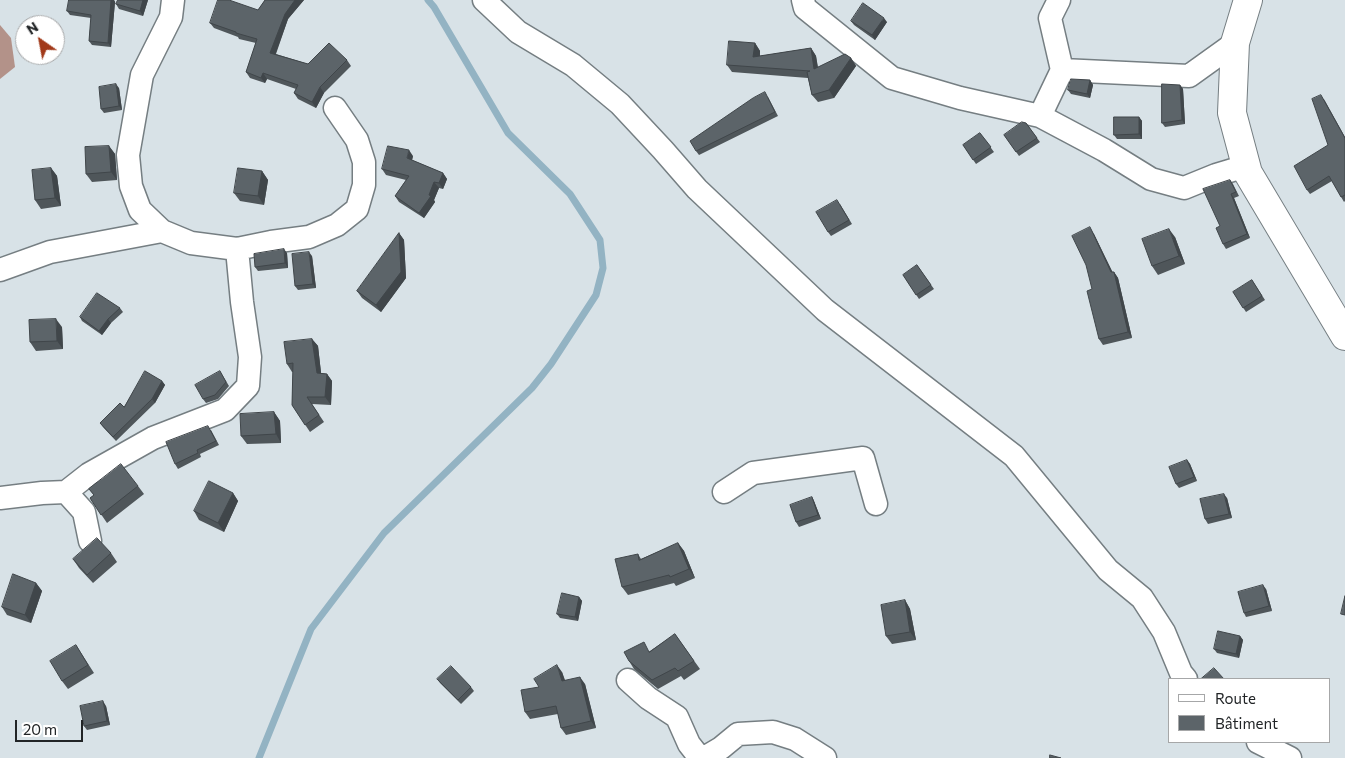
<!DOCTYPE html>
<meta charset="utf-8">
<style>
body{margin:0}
#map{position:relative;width:1345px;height:758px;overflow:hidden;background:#d8e2e7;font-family:Commissioner,sans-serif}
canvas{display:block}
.legend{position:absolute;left:1168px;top:678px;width:162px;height:65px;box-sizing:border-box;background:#fff;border:1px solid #a6a7a8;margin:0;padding:6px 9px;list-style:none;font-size:15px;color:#212426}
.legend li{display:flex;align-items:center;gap:10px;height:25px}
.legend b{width:25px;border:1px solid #a6a7a8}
.north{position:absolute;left:15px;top:15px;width:50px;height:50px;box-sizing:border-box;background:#fff;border:1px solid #a6a7a8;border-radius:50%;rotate:327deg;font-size:14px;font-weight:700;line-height:20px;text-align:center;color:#212426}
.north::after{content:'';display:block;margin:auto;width:18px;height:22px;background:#a13919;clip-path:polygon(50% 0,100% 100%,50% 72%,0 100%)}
.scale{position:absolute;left:15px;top:720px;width:68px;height:22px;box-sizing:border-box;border:2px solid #212426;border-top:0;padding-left:6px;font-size:15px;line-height:18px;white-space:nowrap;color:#212426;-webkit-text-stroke:4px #fff;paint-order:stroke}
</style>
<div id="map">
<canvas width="1345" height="758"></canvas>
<ul class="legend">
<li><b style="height:6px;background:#fff"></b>Route</li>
<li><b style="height:14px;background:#5c6469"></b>Bâtiment</li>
</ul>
<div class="north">N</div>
<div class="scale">20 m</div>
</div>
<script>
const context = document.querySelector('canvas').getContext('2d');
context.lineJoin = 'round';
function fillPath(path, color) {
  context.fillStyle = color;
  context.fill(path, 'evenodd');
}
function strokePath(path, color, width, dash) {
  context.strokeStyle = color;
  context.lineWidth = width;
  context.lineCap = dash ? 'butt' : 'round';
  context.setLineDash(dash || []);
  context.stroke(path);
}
fillPath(new Path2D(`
 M0,25L11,38L15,67L0,79Z`), '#b39289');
strokePath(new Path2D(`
 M259,758L311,629L384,533L532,388L551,364L596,295L603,268L600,240L570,194L508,133L434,7L428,0`), '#93b3c3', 7);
const street = new Path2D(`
 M173,0L171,17L142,75L128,155L131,186L140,210L162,231L191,243L237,249L271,242L309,237L337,225L357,209L364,185V162L357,140L335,108
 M484,0L518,32L573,65L620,104L663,150L697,189L825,310L1014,456L1108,570L1142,598L1164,632L1181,673L1186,679
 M803,0L805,8L892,78L960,98L1040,116L1062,70
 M1059,0L1050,18L1062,70L1189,76L1235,43
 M1040,116L1104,150L1151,179L1184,188L1216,175L1246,166
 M0,270L50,252L162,231
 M66,492L84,512L90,541
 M724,492L753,473L863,458L876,504
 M0,498L42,493L66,492L89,474L153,438L225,410L248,386L250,357L242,302L237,249
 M628,680L648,698L677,717L689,744L700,758
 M1258,742L1290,758
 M704,758L721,748L738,734L773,732L795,739L825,758`);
const highway = new Path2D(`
 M1248,0L1235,43L1232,113L1248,173L1345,336`);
strokePath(street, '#757e82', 25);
strokePath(highway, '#757e82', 30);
strokePath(street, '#fff', 22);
strokePath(highway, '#fff', 28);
fillPath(new Path2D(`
 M69,0H114L115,2L111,47L92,45L89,41L91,18L70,15L67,11Z
 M118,0H148L143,16L119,9L116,4Z
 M265,0H304L288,19L276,54L308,64L347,60L351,66L324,93L316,108L298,99L294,93L296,89L267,79L265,83L250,78L246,72L256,43L239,39L238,37L214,28L210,23L258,10Z
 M851,21L887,22L875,40L854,25Z
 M755,43L760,51V56L811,48L816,56L818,67L851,58L856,66L834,98L818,102L812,95L808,78L732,72L727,65Z
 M1090,80L1093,85L1090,98L1071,94L1068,90Z
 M1180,85L1183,89L1185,124L1165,127L1162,123Z
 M119,88L122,110L104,113L101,109Z
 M768,97L778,116L699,155L696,151Z
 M1324,99L1345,137V201L1344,202L1332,181L1310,194L1307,190L1328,145Z
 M1139,117L1142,121V139H1117L1114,135Z
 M1026,123L1040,142L1019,156L1004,135Z
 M980,133L994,152L976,164L963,145Z
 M109,146L115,154L117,180L92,182L86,174Z
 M413,156L412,160L443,173L447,179L443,189L439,188L434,200L435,202L424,218L399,202L395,196L406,180L386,175L382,169Z
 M51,168L57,176L61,206L41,209L35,200Z
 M262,171L268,180L264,205L240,201L234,193Z
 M1230,180L1233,184L1239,196L1234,198L1250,238L1226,249L1223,244L1220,226Z
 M840,204L852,224L831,236L828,232Z
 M399,233L404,240L406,278L381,312L362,298L357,291Z
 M1094,234L1112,272H1114L1118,278L1132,338L1103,345L1099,339Z
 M1175,237L1185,264L1158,275L1152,266Z
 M287,253L288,268L258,271L255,267Z
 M312,256L316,288L298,290L295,286Z
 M917,265L934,289L919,299L903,275Z
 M1252,280L1265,300L1246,312L1233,292Z
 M120,308L123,312L111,323L102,335L82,321L80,317Z
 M62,327L63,349L36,351L30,342Z
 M312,339L318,346L321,373L327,374L332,381L331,405L312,404L324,422L310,432L292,405L293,372H292L287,364Z
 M220,371L229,386L218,399L206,403L203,399Z
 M162,381L165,385L155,403L116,441L103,427L100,423Z
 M274,412L280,421L281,443L247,444L241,436Z
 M211,430L219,445L200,454L201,457L178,469L175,464Z
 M1187,460L1190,464L1197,481L1179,488L1176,484Z
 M138,486L144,494L107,523L90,498L94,495L89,489Z
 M233,493L238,501L224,532L199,520L194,511Z
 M812,497L814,501L821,519L799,527L796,522Z
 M1227,498L1232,518L1208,524L1205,519Z
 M678,543L684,551L695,578L676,586L674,583L628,595L622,587L638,554L641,559Z
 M111,553L117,562L93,583L79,568L73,559Z
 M36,583L42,591L31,623L7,615L2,607Z
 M1266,589L1272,611L1246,617L1244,613Z
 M579,597L582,601L578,621L560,618L557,614Z
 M905,600L910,609L916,640L892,644L886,636Z
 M675,634L700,669L684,680L681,676L658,689L634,669L629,661L650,651Z
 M1240,636L1243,640L1239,658L1217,653L1214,649Z
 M76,645L94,673L68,689L62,681Z
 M562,672L565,680L585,684L596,728L566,735L561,728L558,714L530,719L525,712L539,687Z
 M437,679L471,687L474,691L461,704L440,683Z
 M106,706L110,725L87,730L84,726Z`), '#4f565a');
fillPath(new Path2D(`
 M111,0H114L115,2L111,47L108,43Z
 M143,0H148L143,16L140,11Z
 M295,0H304L288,19L274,58L270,53L285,14Z
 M884,18L887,22L875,40L872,35Z
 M755,43L760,51L759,65L753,57Z
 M811,48L816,56L819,77L814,69Z
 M851,58L856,66L834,98L829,90Z
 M263,73L267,79L265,83L261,78Z
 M1090,80L1093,85L1090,98L1087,94Z
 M116,84L119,88L122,110L119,106Z
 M1180,85L1183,89L1185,124L1182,120Z
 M320,87L324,93L316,108L312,102Z
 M1139,117L1142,121V139L1139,134Z
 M109,146L115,154L117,180L111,172Z
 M409,150L413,156L411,164L407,158Z
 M51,168L57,176L61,206L55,198Z
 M262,171L268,180L264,205L258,196Z
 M443,173L447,179L443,189L439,183Z
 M434,182L439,188L434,200L435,202L424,218L419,213L429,195Z
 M1231,194L1234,198L1250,238L1247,234Z
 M1090,227L1094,234L1115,277L1114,272L1118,278L1132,338L1128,332L1111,272Z
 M1169,229L1175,237L1185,264L1179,256Z
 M399,233L404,240L406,278L381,312L376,305Z
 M284,249L287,253L288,268L285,263Z
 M309,252L312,256L316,288L313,284Z
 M56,319L62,327L63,349L57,341Z
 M108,319L111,323L102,335L99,331Z
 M312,339L318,346L322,381L317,373Z
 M327,374L332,381L331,405L325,397Z
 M162,381L165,385L155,403L152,399Z
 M274,412L280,421L281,443L276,434Z
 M1187,460L1190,464L1197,481L1194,477Z
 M233,493L238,501L224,532L218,523Z
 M1224,494L1227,498L1232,518L1229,514Z
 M812,497L814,501L821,519L818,515Z
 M678,543L684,551L695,578L689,569Z
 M36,583L42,591L31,623L25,615Z
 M1263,585L1266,589L1272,611L1269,606Z
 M579,597L582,601L578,621L575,617Z
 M905,600L910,609L916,640L910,632Z
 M1240,636L1243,640L1239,658L1236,654Z
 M557,665L562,672L567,688L562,681Z
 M580,677L585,684L596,728L591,721Z
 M103,701L106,706L110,725L107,721Z`), '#40464a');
const building = new Path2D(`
 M69,0H111L108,43L89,41L91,15L67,11Z
 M118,0H143L140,11L116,4Z
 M218,0H229L258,10L265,0H295L285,14L270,53L308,64L329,43L347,60L320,87L312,102L294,93L298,85L263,73L261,78L246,72L257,39L236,33V32L210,23Z
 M863,3L884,18L872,35L851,21Z
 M729,41L755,43L753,57L811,48L814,69L845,54L851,58L829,90L812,95L807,72L810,71L727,65Z
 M1071,79L1090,80L1087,94L1068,90Z
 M116,84L119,106L101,109L99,87Z
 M1162,84L1180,85L1182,120L1162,123Z
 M765,92L775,112L696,151L690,141L753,98Z
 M1321,95L1345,138V195L1341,197L1329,176L1307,190L1294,166L1328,145L1312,99Z
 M1114,117H1139V134L1114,135Z
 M1022,122L1026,123L1037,138L1016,152L1004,135Z
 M980,133L991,147L973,160L963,145Z
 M109,146L111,172L86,174L85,147Z
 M388,146L409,150L407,158L443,173L439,183L434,182L429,195L431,196L419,213L395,196L409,176L382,169Z
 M51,168L55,198L35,200L32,170Z
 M238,168L262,171L258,196L234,193Z
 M1230,180L1236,192L1231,194L1247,234L1223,244L1216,228L1220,226L1203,189Z
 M837,200L849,220L828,232L816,212Z
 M1090,227L1111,272H1114L1128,332L1099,339L1087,291L1092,289L1086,265L1072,236Z
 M1169,229L1179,256L1152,266L1142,239Z
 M399,233L401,272L376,305L357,291Z
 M284,249L285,263L255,267L254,254Z
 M309,252L313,284L295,286L292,254Z
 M917,265L931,285L916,295L903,275Z
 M1252,280L1262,296L1243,308L1233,292Z
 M97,293L120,308L108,319L99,331L80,317Z
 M56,319L57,341L30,342L29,320Z
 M312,339L317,373L327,374L325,397H307L319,415L305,425L292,405L293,363L287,364L284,342Z
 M145,371L162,381L152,399L113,437L100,423L120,403L124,407Z
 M220,371L226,382L215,395L203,399L195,385Z
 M274,412L276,434L241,436L240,414Z
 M208,426L216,441L197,450L198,453L175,464L166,442Z
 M1187,460L1194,477L1176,484L1169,467Z
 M121,464L138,486L101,515L90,498L94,495L89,489Z
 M209,481L233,493L218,523L194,511Z
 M1224,494L1229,514L1205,519L1200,499Z
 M812,497L818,515L796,522L790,505Z
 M97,538L111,553L87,575L73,559Z
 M678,543L689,569L670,577L669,575L622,587L615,559L638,554L639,560Z
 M13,574L36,583L25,615L2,607Z
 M1263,585L1269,606L1244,613L1238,592Z
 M562,593L579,597L575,617L557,614Z
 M1345,596V615L1341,614Z
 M905,600L910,632L886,636L881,605Z
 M1218,631L1240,636L1236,654L1214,649Z
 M675,634L694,661L678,671L675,668L652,680L629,661L624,652L644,642L649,652Z
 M76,645L88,665L62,681L50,661Z
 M557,665L562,681L580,677L591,721L561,728L556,706L525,712L521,690L539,687L534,679Z
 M451,666L471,687L458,700L437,679Z
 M1214,668L1224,679H1201Z
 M103,701L107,721L84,726L80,706Z
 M1050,755L1061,758H1050Z`);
fillPath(building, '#5c6469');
strokePath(building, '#40464a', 1);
</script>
